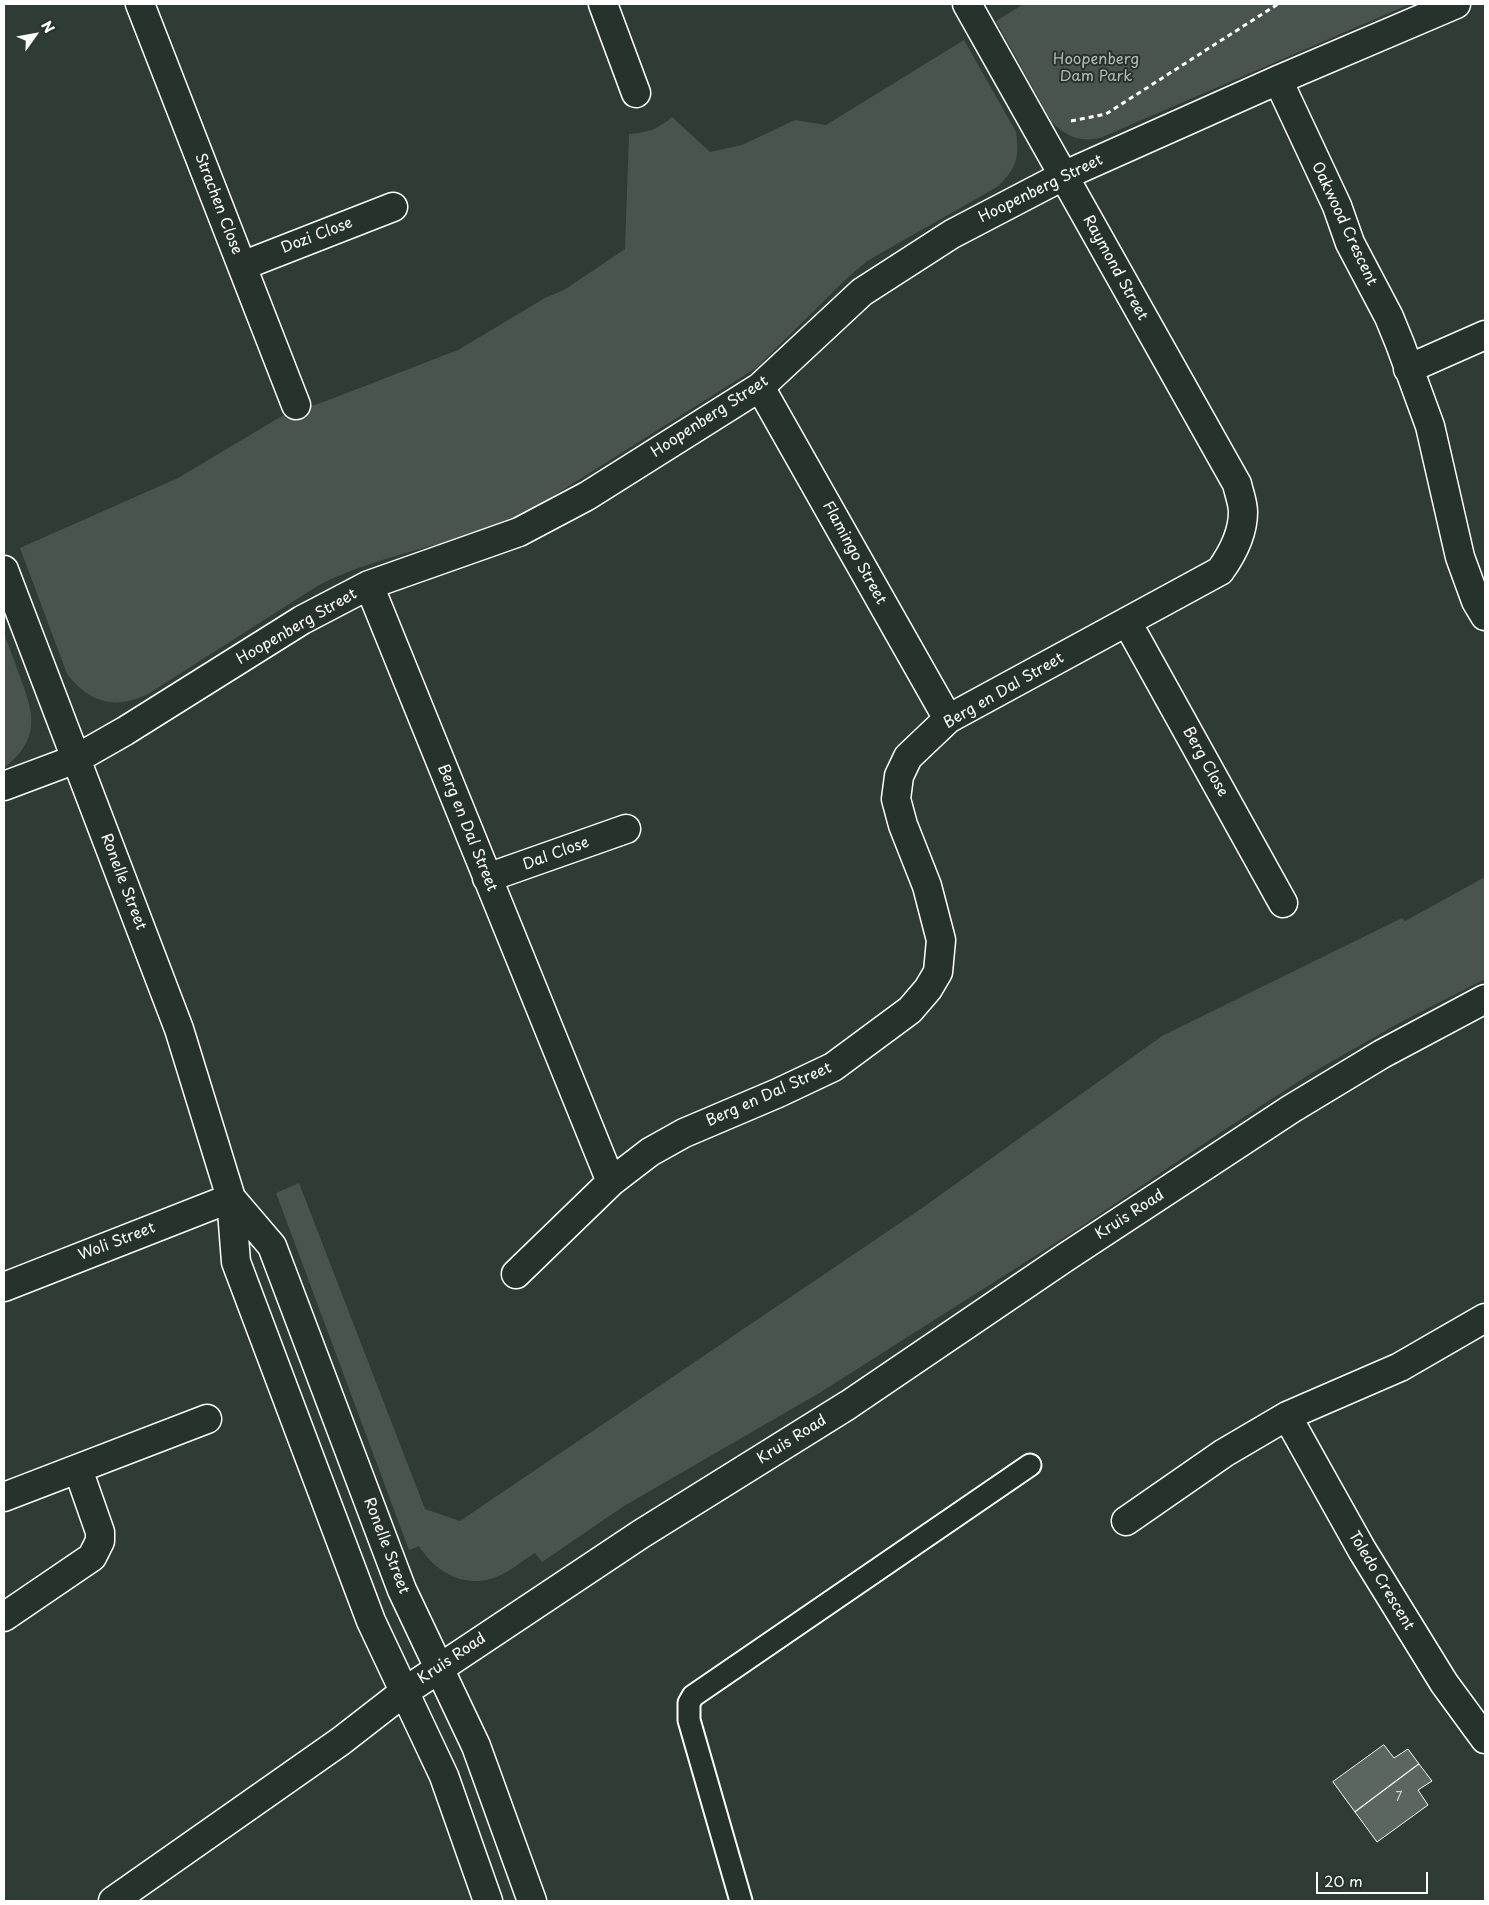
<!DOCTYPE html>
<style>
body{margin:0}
#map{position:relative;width:1489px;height:1905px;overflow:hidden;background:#2f3b35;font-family:"Playpen Sans",sans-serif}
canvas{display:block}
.frame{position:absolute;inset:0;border:5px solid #fff;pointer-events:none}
.north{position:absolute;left:10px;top:10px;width:50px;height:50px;-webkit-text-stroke:4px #26332d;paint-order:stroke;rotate:58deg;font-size:14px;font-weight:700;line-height:20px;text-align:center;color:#fff}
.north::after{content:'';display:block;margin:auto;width:18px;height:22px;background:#fff;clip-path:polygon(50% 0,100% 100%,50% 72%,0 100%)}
.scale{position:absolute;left:1316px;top:1872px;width:112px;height:22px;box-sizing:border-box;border:2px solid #fff;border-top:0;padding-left:6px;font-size:15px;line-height:18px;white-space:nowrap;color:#fff;-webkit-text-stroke:4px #26332d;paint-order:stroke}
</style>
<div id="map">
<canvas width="1489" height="1905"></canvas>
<div class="frame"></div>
<div class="north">N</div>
<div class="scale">20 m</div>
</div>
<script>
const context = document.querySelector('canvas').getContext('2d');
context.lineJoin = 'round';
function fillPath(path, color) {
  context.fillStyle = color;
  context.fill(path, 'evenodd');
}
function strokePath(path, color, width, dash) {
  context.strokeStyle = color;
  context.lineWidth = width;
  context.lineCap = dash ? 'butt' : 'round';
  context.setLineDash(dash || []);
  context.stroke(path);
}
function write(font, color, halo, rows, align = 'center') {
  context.font = font + ' "Playpen Sans",sans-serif';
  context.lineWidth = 4;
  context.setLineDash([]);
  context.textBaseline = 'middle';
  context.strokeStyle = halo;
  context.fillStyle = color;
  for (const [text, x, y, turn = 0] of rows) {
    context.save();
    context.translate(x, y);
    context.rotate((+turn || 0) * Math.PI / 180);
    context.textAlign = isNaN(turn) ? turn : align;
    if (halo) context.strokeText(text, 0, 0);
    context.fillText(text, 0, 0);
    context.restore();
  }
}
fillPath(new Path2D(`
 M1024,4H1410L1100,138C1078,142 1067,137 1051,121L996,21Z
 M964,40L1016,132C1020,158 1016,169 997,187L867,261L845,280L756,368L534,508C466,545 387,550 319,585L148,694C114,710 90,703 67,674L20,548L178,478L282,416L326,401L458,350L545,298L564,290L625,249L629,134C647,133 658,129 672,117L710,152L742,145L795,120L826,125Z
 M4,633C9,647 15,662 20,677C35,716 40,739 4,768Z
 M1485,877V979L1399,1023L1310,1074L1224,1130L1079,1228L821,1392L624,1506L542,1562L535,1553C523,1560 511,1571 499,1576C466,1590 436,1573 419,1546L409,1550L276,1193L299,1183L425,1509L460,1521L925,1206L1162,1036L1402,918L1405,921Z`), '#4a544f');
const building = new Path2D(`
 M1384,1745L1394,1758L1408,1749L1419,1764L1355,1812L1333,1782Z
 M1419,1764L1432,1781L1418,1790L1428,1805L1377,1842L1355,1812Z`);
fillPath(building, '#5b6661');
strokePath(building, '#fff', 1);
const service = new Path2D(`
 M741,1901L689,1720V1703L693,1696L1030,1465`);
const minor = new Path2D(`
 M140,4L296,405
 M603,4L636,93
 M1278,80L1337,206L1350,243L1389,317L1400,344L1430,426L1460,557L1476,601L1485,616
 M242,266L393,207
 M1408,369L1485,335
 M760,387L948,719
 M4,570L179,1029L231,1198L236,1262L371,1621L444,1776L488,1901
 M369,585L611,1182
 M1127,622L1283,903
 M4,786L76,759L125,731L302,620L369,585L519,532L587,496L760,387L862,292L952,234L1063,176L1278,80L1456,4
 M487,878L626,829
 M231,1198L272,1246L402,1590L476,1746L532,1901
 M516,1274L611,1182L650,1152L684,1133L778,1093L833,1067L910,1010L928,989L938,972L941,940L927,886L903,825L896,799L899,776L908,757L948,719L1220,571C1233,553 1243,534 1243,512C1243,503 1239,493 1237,484L967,4
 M4,1287L231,1198
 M1287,1416L1362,1550L1444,1683L1485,1739
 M4,1497L207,1419
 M1126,1521L1224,1453L1287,1416L1400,1367L1485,1318
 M4,1617L92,1557L100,1541V1532L78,1469`);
const tertiary = new Path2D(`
 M113,1901L341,1741L404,1692L641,1534L848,1405L1066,1257L1291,1109L1382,1054L1485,999`);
strokePath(service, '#fff', 25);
strokePath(minor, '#fff', 31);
strokePath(tertiary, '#fff', 31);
strokePath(new Path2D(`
 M1071,121L1106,114L1278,4`), '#fff', 3, [5, 4]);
strokePath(service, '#26332d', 21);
strokePath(minor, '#26332d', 28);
strokePath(tertiary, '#26332d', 28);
write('12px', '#d6d9d8', null, [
 ["7",1399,1798]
]);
write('15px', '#b7bbb9', '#26332d', [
 ["Hoopenberg",1096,60],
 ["Dam Park",1096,77]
]);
write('15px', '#fff', '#26332d', [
 ["Hoopenberg Street",1041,189,-26],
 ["Strachen Close",218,204,69],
 ["Oakwood Crescent",1344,224,65],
 ["Dozi Close",317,236,-21],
 ["Raymond Street",1115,268,61],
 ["Hoopenberg Street",710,417,-33],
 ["Flamingo Street",854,553,61],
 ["Hoopenberg Street",297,627,-30],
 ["Berg en Dal Street",1004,691,-30],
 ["Berg Close",1205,762,61],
 ["Berg en Dal Street",467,828,68],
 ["Dal Close",556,854,-20],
 ["Ronelle Street",123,882,69],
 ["Berg en Dal Street",769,1095,-24],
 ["Kruis Road",1130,1215,-33],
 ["Woli Street",117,1242,-21],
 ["Kruis Road",792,1440,-32],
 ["Ronelle Street",386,1546,69],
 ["Toledo Crescent",1381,1581,59],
 ["Kruis Road",452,1659,-34]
]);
</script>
